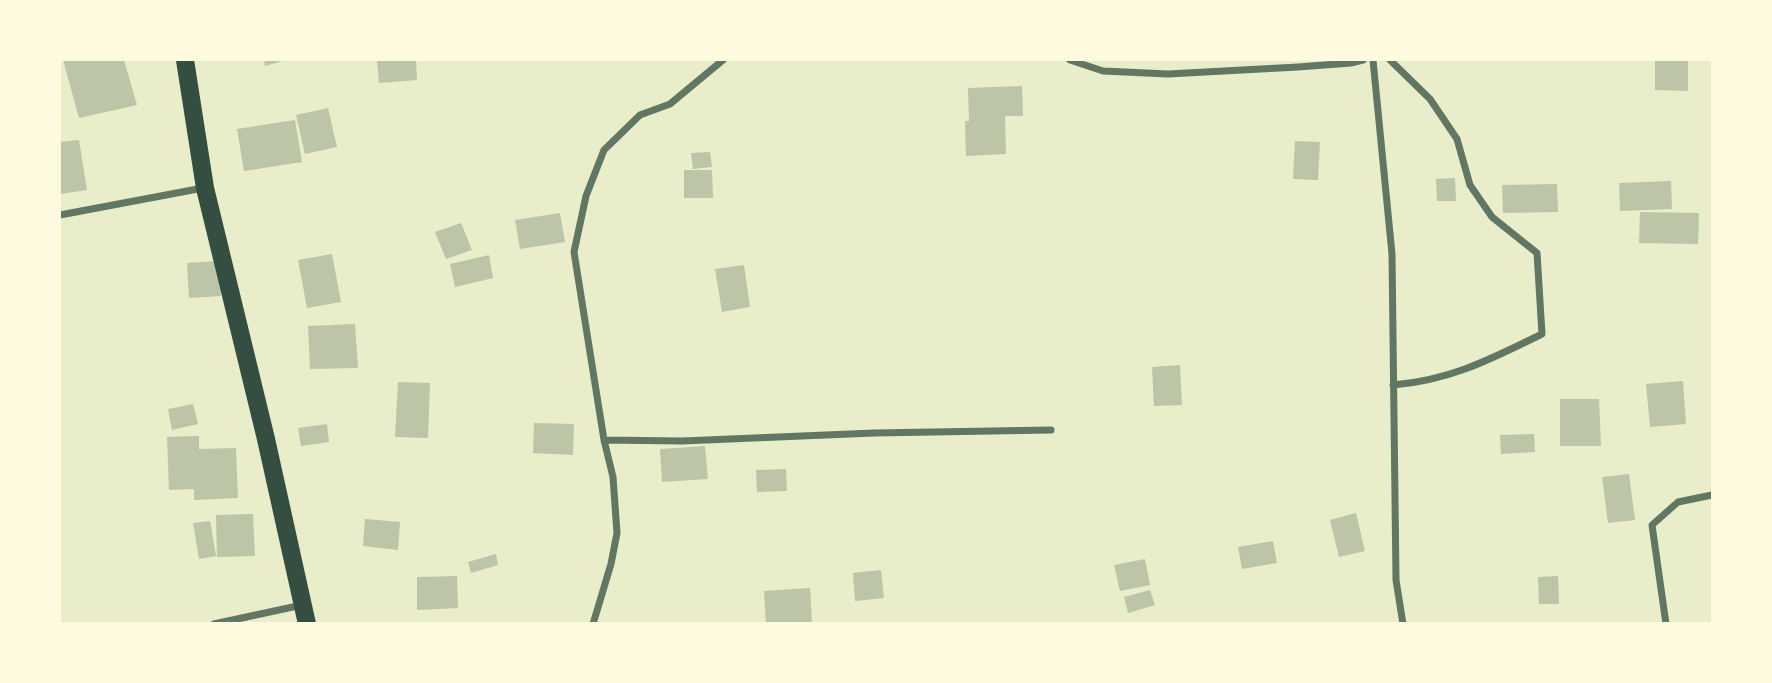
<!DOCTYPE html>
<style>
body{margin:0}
#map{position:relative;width:1772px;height:683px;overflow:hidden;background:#e9edc9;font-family:"IBM Plex Sans",sans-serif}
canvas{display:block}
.frame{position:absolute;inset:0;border:61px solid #fefae0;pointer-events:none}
</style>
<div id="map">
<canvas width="1772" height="683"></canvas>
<div class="frame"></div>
</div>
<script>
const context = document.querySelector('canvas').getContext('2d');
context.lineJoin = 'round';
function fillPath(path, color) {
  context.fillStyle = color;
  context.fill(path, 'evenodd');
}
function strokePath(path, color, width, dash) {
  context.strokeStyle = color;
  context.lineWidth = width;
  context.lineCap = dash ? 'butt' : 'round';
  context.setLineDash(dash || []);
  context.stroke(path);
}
fillPath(new Path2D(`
 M63,60H124L137,105L79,118Z
 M264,60H286L265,66Z
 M377,60H416L417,80L379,83Z
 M1655,60H1688V91L1655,90Z
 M1022,86L1023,116H1005L1006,154L966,156L965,121H969L968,88Z
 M328,108L337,147L305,154L296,115Z
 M295,120L302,162L244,171L237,129Z
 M79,140L87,190L60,194V142Z
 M1295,141L1320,142L1318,180L1293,179Z
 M710,152L712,167L693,169L691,153Z
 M684,170H712L713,198H684Z
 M1455,178L1456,201H1437L1436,179Z
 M1671,181L1672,209L1620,211L1619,183Z
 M1557,184L1558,212L1503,213L1502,185Z
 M1640,212L1699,213L1698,244L1639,243Z
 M560,213L565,242L520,249L515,220Z
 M461,223L472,250L446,259L435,232Z
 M332,254L341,302L307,308L298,260Z
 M489,255L493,278L455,287L450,264Z
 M219,261L221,296L189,298L187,263Z
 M744,265L750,307L722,312L715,269Z
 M355,324L358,368L310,369L308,326Z
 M1180,365L1182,405L1154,406L1152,367Z
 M1683,381L1686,424L1650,427L1646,384Z
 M398,382L430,383L428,438L395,437Z
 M1560,399H1599L1601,446H1560Z
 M193,404L198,424L172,430L168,409Z
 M534,423L574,424L573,455L533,453Z
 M327,424L329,442L301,446L298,428Z
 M1534,434L1535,452L1501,454L1500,435Z
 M199,436V449L236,448L238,498L194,500V489L169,490L167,437Z
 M705,446L708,479L662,482L660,449Z
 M786,469L787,491L757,492L756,470Z
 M1629,474L1635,520L1608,523L1602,477Z
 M1356,513L1365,551L1339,557L1330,520Z
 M253,514L255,556L217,557L216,515Z
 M365,519L400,522L398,550L363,546Z
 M210,521L216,556L199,559L193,523Z
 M1273,541L1277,563L1242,569L1238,547Z
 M496,554L498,565L471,573L468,562Z
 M1145,559L1150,585L1120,591L1114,565Z
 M881,570L884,598L855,601L853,573Z
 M457,576L458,608L417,610V577Z
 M1558,576L1559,604H1539L1538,577Z
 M810,588L812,622L766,624L764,591Z
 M1150,590L1155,605L1128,613L1124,597Z`), '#bcc5a7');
strokePath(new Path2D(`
 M1070,60L1103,71L1168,74L1298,67L1351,63L1363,60
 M1373,60L1392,254L1396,580L1403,624
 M1390,60L1430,99L1457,139L1470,185L1492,217L1537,253L1542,334C1491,359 1451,380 1393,385
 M60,215L203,188
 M604,440L682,441L874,433L1051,430
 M214,624L302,605
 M593,624L611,564L617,533L613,477L604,440L574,252L586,196L604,150L640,115L670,104L723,60
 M1666,624L1652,525L1678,502L1712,495`), '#617663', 7);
strokePath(new Path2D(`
 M185,60L205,188L266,439L307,624`), '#344e41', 18);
</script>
